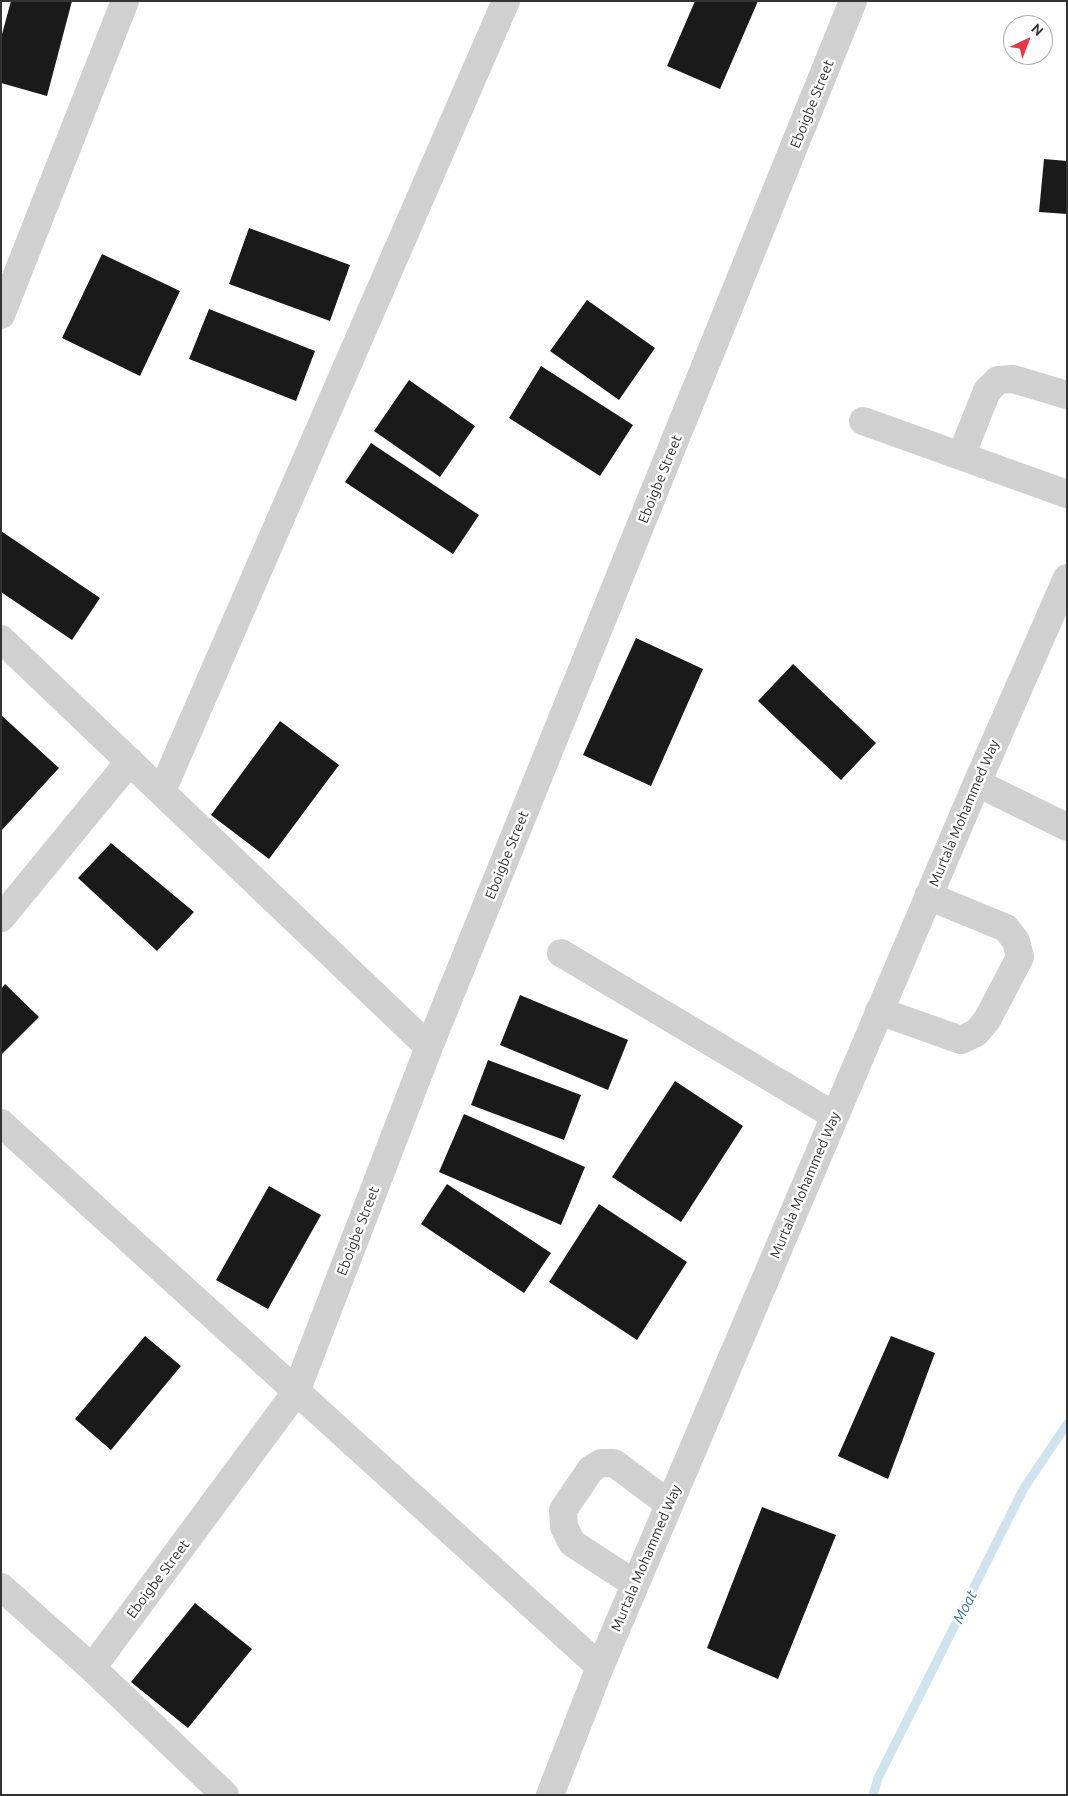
<!DOCTYPE html>
<style>
body{margin:0}
#map{position:relative;width:1068px;height:1796px;overflow:hidden;background:#fff;font-family:Ubuntu,sans-serif}
canvas{display:block}
.frame{position:absolute;inset:0;border:2px solid #333;pointer-events:none}
.north{position:absolute;left:1003px;top:15px;width:50px;height:50px;box-sizing:border-box;background:#fff;border:1px solid #adadad;border-radius:50%;rotate:43deg;font-size:14px;font-weight:700;line-height:20px;text-align:center;color:#333}
.north::after{content:'';display:block;margin:auto;width:18px;height:22px;background:#e63946;clip-path:polygon(50% 0,100% 100%,50% 72%,0 100%)}
</style>
<div id="map">
<canvas width="1068" height="1796"></canvas>
<div class="frame"></div>
<div class="north">N</div>
</div>
<script>
const context = document.querySelector('canvas').getContext('2d');
context.lineJoin = 'round';
function strokePath(path, color, width, dash) {
  context.strokeStyle = color;
  context.lineWidth = width;
  context.lineCap = dash ? 'butt' : 'round';
  context.setLineDash(dash || []);
  context.stroke(path);
}
function fillPath(path, color) {
  context.fillStyle = color;
  context.fill(path, 'evenodd');
}
function write(font, color, halo, rows, align = 'center') {
  context.font = font + ' Ubuntu,sans-serif';
  context.lineWidth = 5;
  context.setLineDash([]);
  context.textBaseline = 'middle';
  context.strokeStyle = halo;
  context.fillStyle = color;
  for (const [text, x, y, turn = 0] of rows) {
    context.save();
    context.translate(x, y);
    context.rotate((+turn || 0) * Math.PI / 180);
    context.textAlign = isNaN(turn) ? turn : align;
    if (halo) context.strokeText(text, 0, 0);
    context.fillText(text, 0, 0);
    context.restore();
  }
}
strokePath(new Path2D(`
 M873,1795L878,1778L1024,1488L1067,1424`), '#cfe2ee', 9);
fillPath(new Path2D(`
 M11,1H72L47,96L1,83V38Z
 M695,1H758L720,89L667,66Z
 M1044,159L1067,161V214L1039,212Z
 M249,228L350,265L330,321L229,284Z
 M102,254L180,291L140,376L62,338Z
 M587,300L655,348L619,400L550,351Z
 M209,309L315,351L296,401L189,359Z
 M541,366L633,425L600,476L509,418Z
 M409,380L475,426L440,477L374,431Z
 M371,443L479,515L453,554L345,482Z
 M1,531L100,598L72,640L1,592Z
 M636,638L703,669L651,786L583,755Z
 M793,664L876,743L841,780L758,701Z
 M1,715L59,768L1,831Z
 M280,721L339,765L269,859L211,815Z
 M111,843L194,912L157,951L78,878Z
 M5,984L39,1017L1,1055V989Z
 M520,995L628,1040L608,1090L500,1045Z
 M488,1060L581,1095L564,1140L471,1105Z
 M675,1081L743,1126L681,1222L612,1177Z
 M464,1114L585,1167L561,1225L439,1172Z
 M447,1184L551,1253L524,1293L421,1224Z
 M269,1186L321,1215L268,1309L216,1280Z
 M599,1204L687,1262L637,1340L549,1282Z
 M145,1336L181,1366L111,1450L75,1419Z
 M891,1336L935,1353L888,1479L838,1456Z
 M762,1507L836,1535L778,1679L707,1648Z
 M195,1603L252,1649L188,1728L131,1682Z`), '#1a1a1a');
strokePath(new Path2D(`
 M1,315L125,1
 M863,421L1067,494
 M961,456L987,391L998,380L1013,379L1067,395
 M1,639L429,1047
 M977,783L1067,827
 M162,791L506,1
 M1,918L130,761
 M561,953L835,1116
 M879,1011L961,1040L976,1033L987,1020L1020,957L1016,941L1006,928L928,896
 M1,1123L600,1667
 M635,1584L572,1543L564,1527L563,1510L591,1469L601,1463H614L669,1504
 M1,1587L92,1668L225,1795
 M92,1668L296,1392L429,1047L853,1
 M550,1795L600,1667L977,783L1067,578`), '#d0d0d0', 28);
write('14px', '#333', '#fff', [
 ["Eboigbe Street",812,104,-68],
 ["Eboigbe Street",660,479,-68],
 ["Murtala Mohammed Way",964,813,-67],
 ["Eboigbe Street",507,855,-68],
 ["Murtala Mohammed Way",805,1185,-67],
 ["Eboigbe Street",358,1231,-69],
 ["Murtala Mohammed Way",646,1558,-67],
 ["Eboigbe Street",158,1579,-53]
]);
write('italic 15px', '#3f7597', '#fff', [
 ["Moat",965,1607,-63]
]);
</script>
